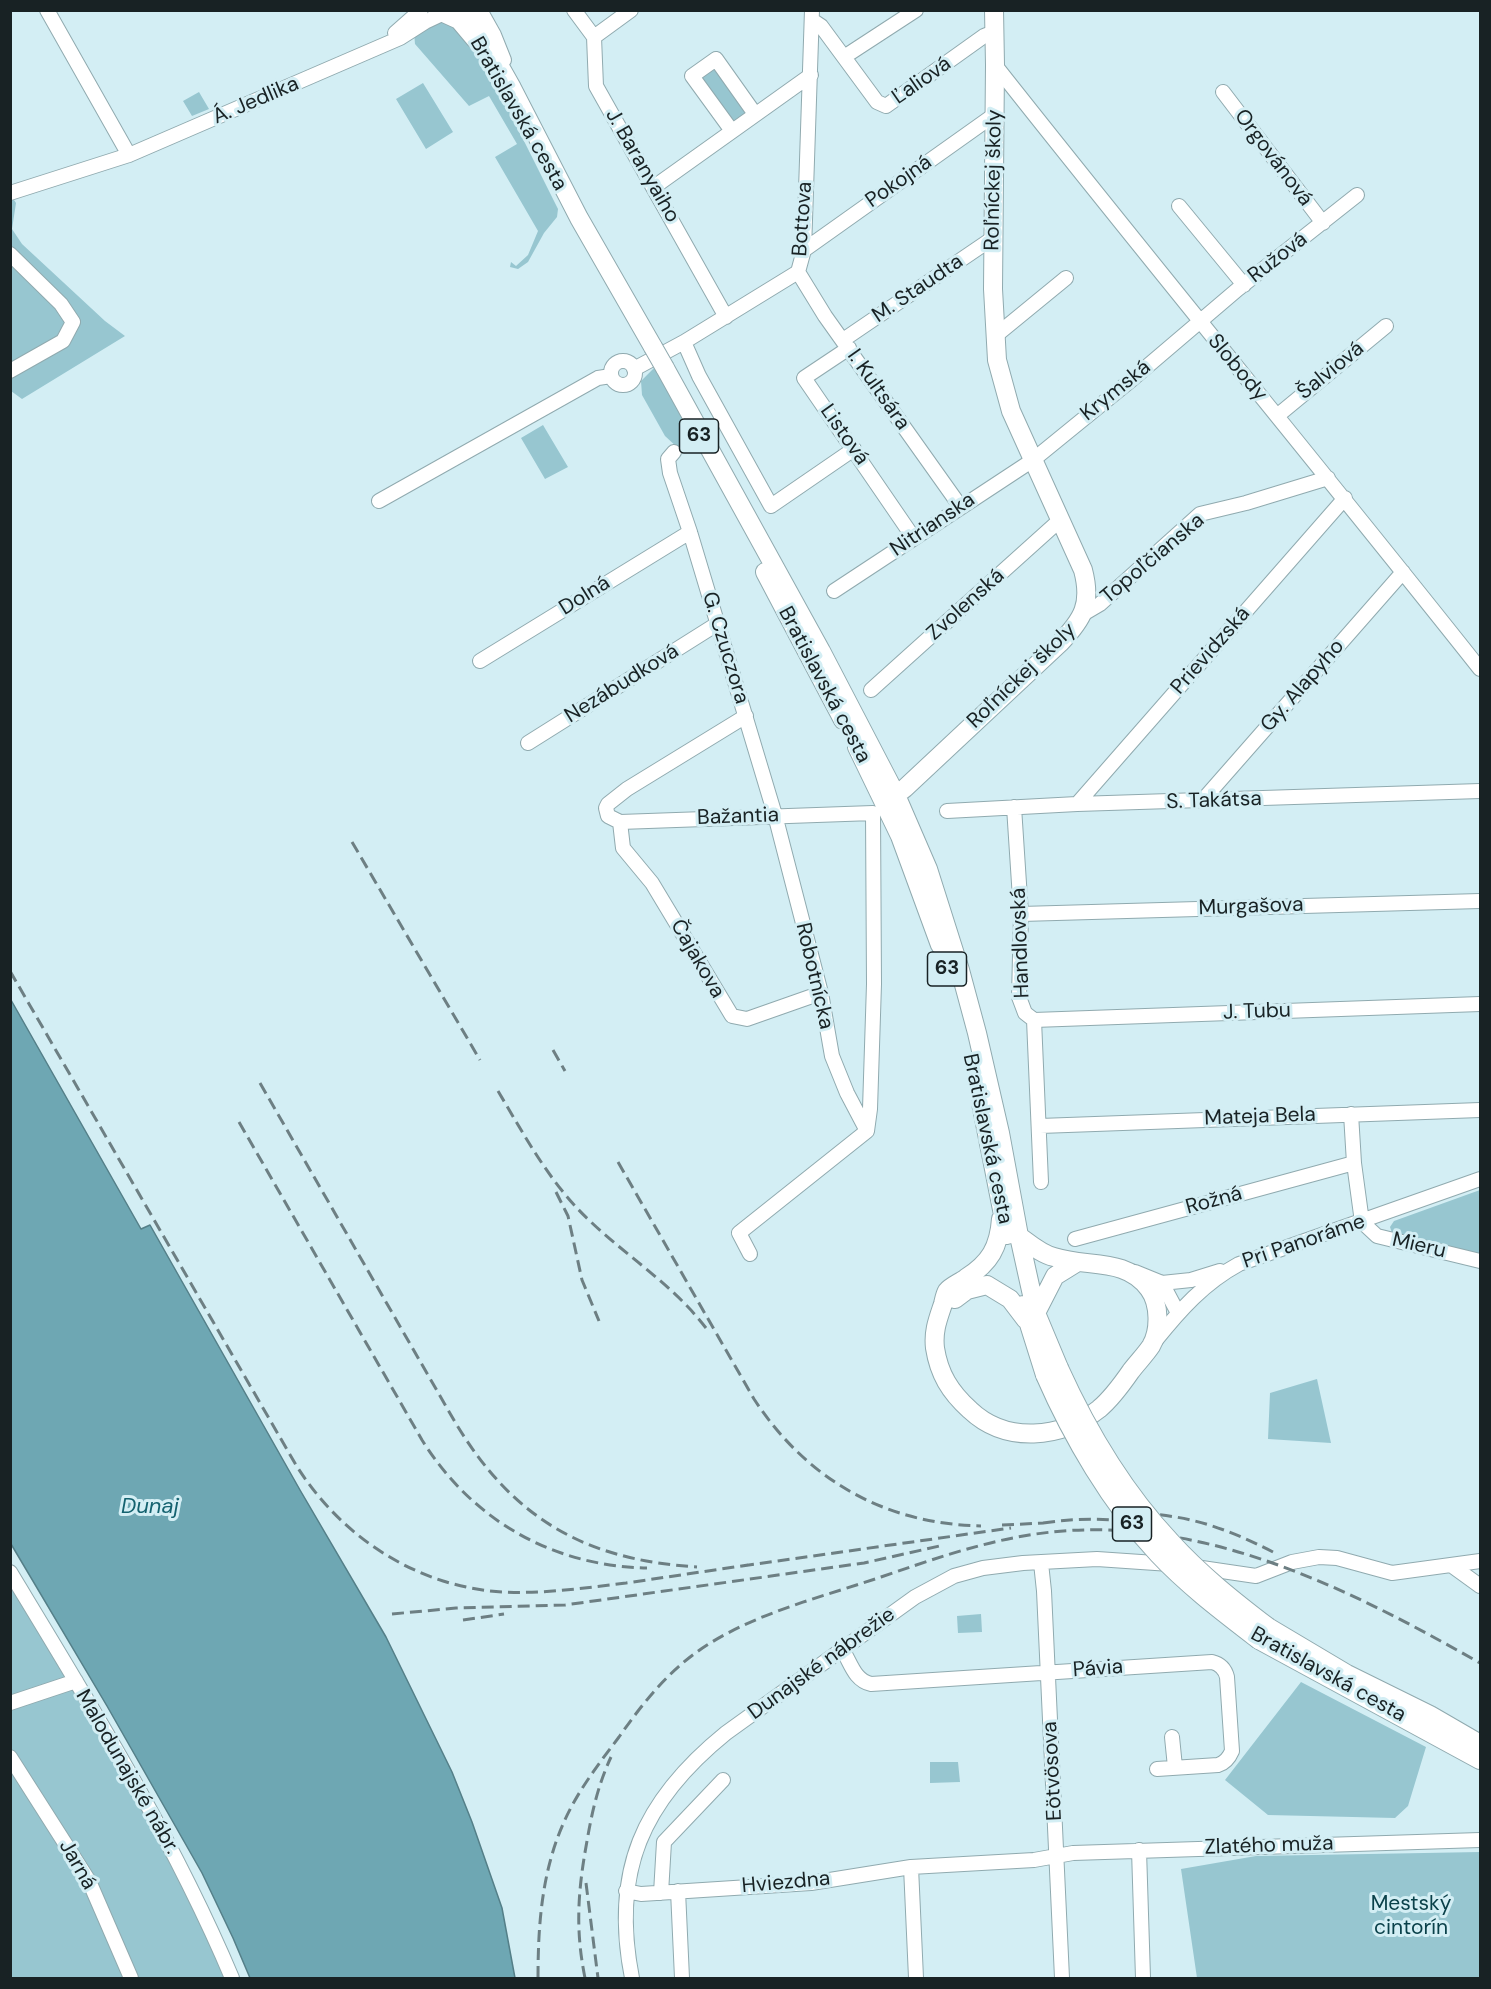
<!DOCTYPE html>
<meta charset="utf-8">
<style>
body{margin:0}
#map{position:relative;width:1491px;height:1989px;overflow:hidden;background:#d3eef4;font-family:"DM Sans",sans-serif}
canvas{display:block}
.frame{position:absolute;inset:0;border:12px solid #182224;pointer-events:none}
</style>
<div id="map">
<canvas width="1491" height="1989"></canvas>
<div class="frame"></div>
</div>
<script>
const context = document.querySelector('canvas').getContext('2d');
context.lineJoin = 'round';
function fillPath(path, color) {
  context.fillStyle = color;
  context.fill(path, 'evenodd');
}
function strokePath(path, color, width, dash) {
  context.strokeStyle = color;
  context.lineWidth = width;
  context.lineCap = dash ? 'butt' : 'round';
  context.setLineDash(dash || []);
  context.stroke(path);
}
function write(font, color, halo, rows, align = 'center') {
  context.font = font + ' "DM Sans",sans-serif';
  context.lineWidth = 6;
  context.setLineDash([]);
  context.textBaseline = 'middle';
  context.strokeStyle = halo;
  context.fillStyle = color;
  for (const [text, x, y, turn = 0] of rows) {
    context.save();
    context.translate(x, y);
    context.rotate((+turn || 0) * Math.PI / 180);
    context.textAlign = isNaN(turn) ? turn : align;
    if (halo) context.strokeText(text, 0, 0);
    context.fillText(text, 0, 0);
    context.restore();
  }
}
fillPath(new Path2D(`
 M436,21L452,22L462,29L481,55L558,209L557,217L544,233L528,262L518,269L510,267L511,262L516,266L528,255L538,231L495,157L517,144L489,96L469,106L415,44L414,32Z
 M714,67L747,113L731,124L698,78Z
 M423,83L453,132L426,149L396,99Z
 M199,92L209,109L192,116L183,101Z
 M10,194L16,203L12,229L22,244L105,321L125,336L22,399L11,391Z
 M655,367L693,437C695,444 694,447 688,451L678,448L665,436L642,395L641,381Z
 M543,425L568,467L545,479L521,438Z
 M1480,1190V1256L1392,1233L1390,1227L1394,1221Z
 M1317,1379L1331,1443L1268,1439L1270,1393Z
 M10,1580L182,1875L228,1978H11Z
 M981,1614L982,1632L958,1633L957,1616Z
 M1301,1682L1426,1747L1408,1806L1395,1818L1268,1815L1225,1780Z
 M930,1762H958L960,1782L930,1783Z
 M1480,1852V1978H1197L1181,1869L1256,1856Z`), '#97c6d0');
const water = new Path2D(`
 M11,1000L141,1229L150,1225L300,1490L386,1637L452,1772L472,1822L502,1908L515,1978H250L233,1938L202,1873L107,1706L11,1544Z`);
fillPath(water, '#6ea7b3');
strokePath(water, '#547f88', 1.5);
const minor = new Path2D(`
 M47,10L129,155
 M480,10L494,35L504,60
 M574,10L594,37L596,86L726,317
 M812,20L821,26L877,102L886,106L984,36L994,32
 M395,33L421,10
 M594,37L631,10
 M844,57L916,10
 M995,65C1155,268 1320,467 1480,669
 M1223,92L1323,223
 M732,131L692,76L716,59L755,114
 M654,187L811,75
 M10,193L129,155L400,38L425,22L442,14
 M1179,206L1244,285
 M804,250L994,115
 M10,254L61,304L73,322L63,341L10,371
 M798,272L825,316L960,506
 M994,337L1066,278
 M843,340L993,238
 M684,342L699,376L771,506L854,449
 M849,348L804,378L913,537
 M611 373a12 12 0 1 1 24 0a12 12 0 1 1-24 0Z
 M634,369L684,342L798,272L804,250L812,10
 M1277,416L1386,326
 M674,452L668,459L670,473L690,532L775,815L821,993L832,1056L847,1093L867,1131
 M379,501L598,378L611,376
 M834,591L1033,460L1130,381L1238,289L1357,195
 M1083,614L1100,604L1200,514L1246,503L1328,478
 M480,661L690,532
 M871,690L1060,520
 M746,716L627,789L608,804L606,808L608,816L620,822L873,813
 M528,743L717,624
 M1202,801L1403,572
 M1077,804L1345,498
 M1014,807L1021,914L1019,997L1025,1013L1034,1020L1041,1182
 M947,811L1077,804L1480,791
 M620,822L623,848L652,883L732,1016L747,1019L821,993
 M1021,914L1480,901
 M1034,1020L1480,1004
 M1351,1114L1354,1163L1362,1222
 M1040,1126L1480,1110
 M1362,1222L1377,1236L1480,1261
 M1075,1239L1354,1163
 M750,1254L739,1233L867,1131L870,1109L874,984L873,813
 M1135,1272L1162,1283L1191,1280L1220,1271
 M1162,1283L1178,1313
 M1156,1340C1180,1310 1204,1283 1239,1264L1480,1179
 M1041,1563L1044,1591L1062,1978
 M1451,1565L1480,1586
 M1195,1567L1256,1576L1292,1562L1319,1557L1337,1558L1392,1573L1480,1561
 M10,1572C90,1704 172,1836 232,1978
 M842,1649C851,1663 854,1680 871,1684L1212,1662C1220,1664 1225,1669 1227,1677L1232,1751C1229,1758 1225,1763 1218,1765L1157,1769
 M10,1703L76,1681
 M1172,1737L1175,1767
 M10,1757L89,1881L131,1978
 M1139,1850L1143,1978
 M911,1867L916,1978
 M626,1891L641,1894L811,1883L911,1867L1034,1860L1073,1853L1480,1840
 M678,1891L682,1978
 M661,1893L664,1842L723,1780
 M632,1978C611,1872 642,1801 726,1733L915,1597L954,1576L983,1568L1023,1563L1097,1559L1170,1564`);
const major = new Path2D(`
 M437,10L459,20L475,39
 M468,10L512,88L579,218L653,347
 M665,368L821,651L896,795L928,869L960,970L977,1033L1000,1133L1019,1236L1036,1313L1059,1368
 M765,572L843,720
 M857,747L900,836L940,945
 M887,802L905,788L1060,643C1083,619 1092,604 1083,570L1011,411L997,360L993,289L995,65L994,10
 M981,1103L1007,1235
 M1001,1219C999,1247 990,1263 966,1278C961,1282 951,1286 947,1291C945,1294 944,1300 943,1304C938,1319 933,1331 935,1348C939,1374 950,1392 970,1410C1006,1444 1061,1439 1099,1409C1111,1399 1122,1384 1131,1371C1137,1363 1145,1355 1151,1346C1160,1331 1160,1304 1149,1289C1126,1257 1087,1268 1054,1257C1041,1254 1030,1244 1019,1236
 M955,1299L967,1290L987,1285L1010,1299L1026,1320
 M1023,1305L1045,1375
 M1036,1313L1055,1276L1076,1263
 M1268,1627L1347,1674L1430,1715L1480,1744
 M1259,1640L1480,1760`);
strokePath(minor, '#90aaaf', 16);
strokePath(major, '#90aaaf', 20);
strokePath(minor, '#fff', 14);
strokePath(major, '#fff', 18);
strokePath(new Path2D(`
 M352,842L480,1060
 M10,971L296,1465C341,1537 417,1587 503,1592C544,1594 585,1588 626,1583C667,1577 707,1571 748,1565
 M553,1050L565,1071
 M260,1083L455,1422C513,1519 585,1560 697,1567
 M498,1091C526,1138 551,1185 591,1222C629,1258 673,1285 706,1328
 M239,1122L422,1440C472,1520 552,1566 647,1568
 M618,1162L754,1399C807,1480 885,1524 981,1526
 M556,1192L568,1216L582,1280L599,1321
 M1124,1513C1183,1513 1222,1526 1273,1552
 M1043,1523C1084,1517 1122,1518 1162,1528
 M1002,1525L1044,1523
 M742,1566L1011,1528
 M392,1614L456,1608L565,1605L864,1563L944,1545
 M463,1620L504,1614
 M586,1883L598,1978
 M538,1978C538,1917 543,1857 574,1802C587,1779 603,1758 619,1737C645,1700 672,1666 712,1642C763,1611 825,1596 881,1577C977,1544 1045,1521 1148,1533C1266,1547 1378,1605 1480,1663
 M585,1978C575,1929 578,1890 587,1841C592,1812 598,1785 611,1757`), '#6d7f83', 3, [12, 6]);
const majorBridge = new Path2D(`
 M653,347L665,368
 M1059,1368C1087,1430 1124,1492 1171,1542C1200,1574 1234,1601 1268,1627
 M1045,1375C1072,1437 1111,1504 1158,1554C1188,1586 1224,1613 1259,1640`);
strokePath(majorBridge, '#90aaaf', 20, []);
strokePath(majorBridge, '#fff', 18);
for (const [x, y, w] of [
 [699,436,39],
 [947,969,39],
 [1132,1524,39]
]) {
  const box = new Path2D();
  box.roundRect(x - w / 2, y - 17, w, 34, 4.5);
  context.fillStyle = '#d3eef4';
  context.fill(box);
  strokePath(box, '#182224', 1.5);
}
write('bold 20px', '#182224', null, [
 ["63",699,436],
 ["63",947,969],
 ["63",1132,1524]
]);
write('21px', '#182224', '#d3eef4', [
 ["Ľaliová",922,81,-35],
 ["Á. Jedlika",256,101,-23],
 ["Bratislavská cesta",518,114,60],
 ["Orgovánová",1273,158,53],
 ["J. Baranyaiho",642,166,60],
 ["Roľníckej školy",994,180,-89],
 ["Pokojná",899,182,-35],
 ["Bottova",803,219,-86],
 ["Ružová",1278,258,-38],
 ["M. Staudta",918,289,-34],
 ["Slobody",1237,368,50],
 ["Šalviová",1331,371,-39],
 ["I. Kultsára",878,390,55],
 ["Krymská",1116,391,-39],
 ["Listová",844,435,55],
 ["Nitrianska",933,525,-34],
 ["Topoľčianska",1153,559,-40],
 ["Dolná",585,596,-32],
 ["Zvolenská",966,605,-42],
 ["G. Czuczora",725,648,73],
 ["Prievidzská",1211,651,-49],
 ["Roľníckej školy",1022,676,-44],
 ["Nezábudková",622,684,-32],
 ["Bratislavská cesta",824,685,62],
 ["Gy. Alapyho",1303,686,-49],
 ["S. Takátsa",1214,801,-2],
 ["Bažantia",738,817,-2],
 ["Murgašova",1251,907,-2],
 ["Handlovská",1021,943,-92],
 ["Čajakova",697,959,60],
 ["Robotnícka",814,976,77],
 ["J. Tubu",1257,1012,-2],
 ["Mateja Bela",1260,1117,-2],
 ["Bratislavská cesta",987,1139,78],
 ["Rožná",1214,1201,-15],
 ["Pri Panoráme",1304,1242,-19],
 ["Mieru",1419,1246,13],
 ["Dunajské nábrežie",822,1664,-36],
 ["Pávia",1098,1669,-4],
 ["Bratislavská cesta",1328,1675,29],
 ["Eötvösova",1053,1771,-93],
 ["Malodunajské nábr.",127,1772,60],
 ["Zlatého muža",1269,1846,-2],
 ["Jarná",77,1865,60],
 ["Hviezdna",786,1883,-5]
]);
write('21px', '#0a414a', '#d3eef4', [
 ["Mestský",1411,1904],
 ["cintorín",1411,1928]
]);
write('italic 22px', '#13626f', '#d3eef4', [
 ["Dunaj",150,1507]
]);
</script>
